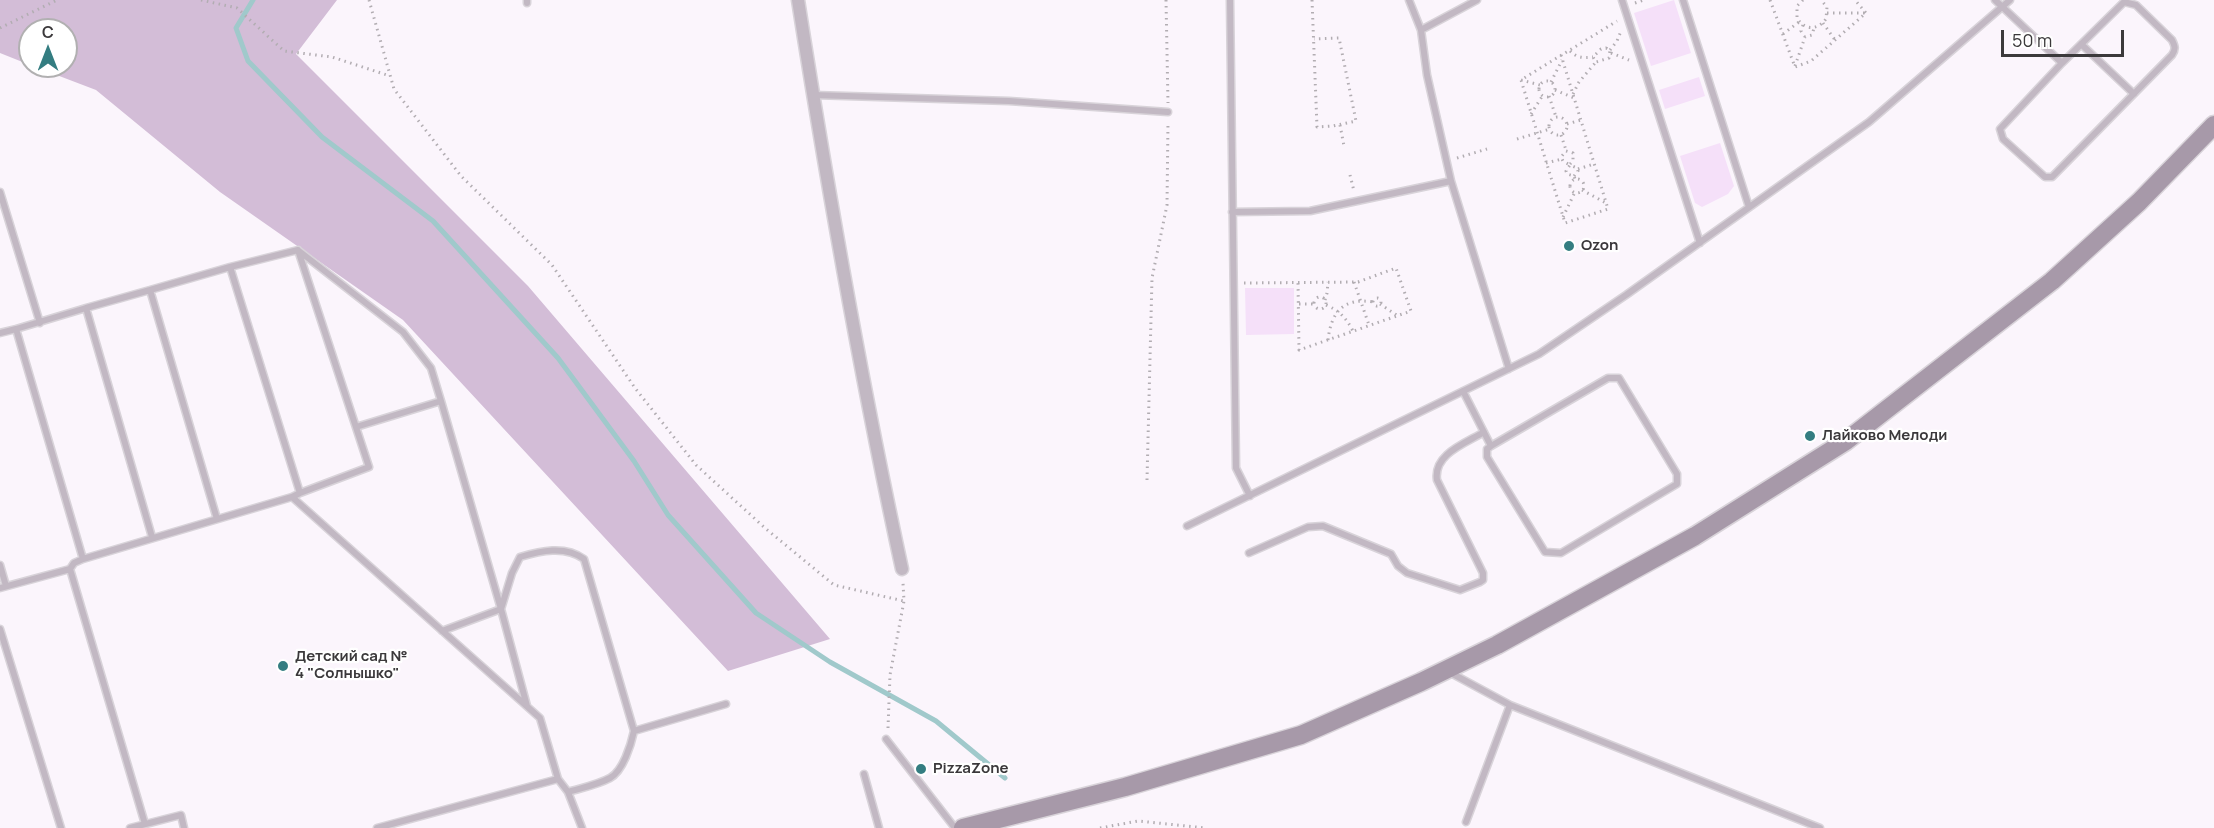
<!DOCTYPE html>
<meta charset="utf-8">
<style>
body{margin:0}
#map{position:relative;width:2214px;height:828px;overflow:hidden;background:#fbf5fc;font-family:Manrope,sans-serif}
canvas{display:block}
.north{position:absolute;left:18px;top:18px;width:60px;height:60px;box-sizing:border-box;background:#fff;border:2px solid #b1b0b1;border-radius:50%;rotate:0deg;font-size:16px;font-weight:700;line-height:24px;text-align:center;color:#3b393b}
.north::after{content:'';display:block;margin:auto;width:21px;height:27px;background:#347d81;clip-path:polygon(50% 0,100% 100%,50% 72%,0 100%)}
.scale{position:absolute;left:2001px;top:30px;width:123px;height:27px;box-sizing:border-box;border:3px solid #3b393b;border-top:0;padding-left:8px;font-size:18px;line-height:21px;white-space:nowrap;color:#3b393b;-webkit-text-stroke:4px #fff;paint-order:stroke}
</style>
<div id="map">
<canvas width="2214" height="828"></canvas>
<div class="north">С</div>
<div class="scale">50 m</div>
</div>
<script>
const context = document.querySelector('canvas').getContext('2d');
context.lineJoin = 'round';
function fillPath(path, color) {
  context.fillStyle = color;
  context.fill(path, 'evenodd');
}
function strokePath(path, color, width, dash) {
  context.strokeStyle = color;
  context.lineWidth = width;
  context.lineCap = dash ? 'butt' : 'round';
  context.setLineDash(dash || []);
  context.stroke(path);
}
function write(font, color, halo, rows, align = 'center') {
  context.font = font + ' Manrope,sans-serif';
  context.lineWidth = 4.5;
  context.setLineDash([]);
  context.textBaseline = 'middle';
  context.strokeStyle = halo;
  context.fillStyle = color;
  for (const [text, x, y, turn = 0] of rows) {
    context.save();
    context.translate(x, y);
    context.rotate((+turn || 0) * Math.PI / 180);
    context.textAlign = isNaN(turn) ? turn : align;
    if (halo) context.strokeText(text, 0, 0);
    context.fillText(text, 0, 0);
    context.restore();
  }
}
fillPath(new Path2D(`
 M1674,0L1691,53L1651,66L1634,13Z
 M1699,77L1705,96L1665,109L1659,90Z
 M1720,143L1734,186L1728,194L1702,207L1695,203L1680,156Z
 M1245,288H1294V334L1246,335Z`), '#f5e0f9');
fillPath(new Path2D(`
 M0,0H337L296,54L528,286L830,639L728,671L403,320L220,192L96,90L33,66H66V30H30V65L0,53Z`), '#d3bdd7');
strokePath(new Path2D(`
 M253,0L236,28L248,61L322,137L433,221L558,358L634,461L668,515L756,613L830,662L936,721L1005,778`), '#a0c9cb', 5);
const lane = new Path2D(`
 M1230,0L1236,468L1250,496
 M1409,0L1421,30L1427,75L1451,181L1509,369
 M1622,0L1700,243
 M1683,0L1749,207
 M1995,0L2062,63L2124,2L2136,5L2172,40C2175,46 2176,49 2172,55L2055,174L2052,177H2045L2003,139L2000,129L2062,63
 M527,3V0
 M1421,30L1477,0
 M2081,44L2134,94
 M813,95L1009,101L1168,112
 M0,192L40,323
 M1232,212L1310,211L1451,181
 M299,251L403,332L431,368L441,401L356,427
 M230,267L298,250L369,467L300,493
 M150,290L230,267L300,493L292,497
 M86,308L150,290L217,519
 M16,329L86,308L152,537
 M0,333L16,329L83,559
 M1463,391L1491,446L1608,378H1619L1677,474V484L1561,553L1545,552L1487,457V449L1491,446
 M441,401L501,609L442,631
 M1187,526L1539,354L1626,295L1869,122L2010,0
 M1249,553L1308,527L1323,526L1391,554L1398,566L1407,573L1460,590L1480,582L1483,580V573L1437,480C1433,454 1466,443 1484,432
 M0,565L6,586
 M70,569L145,824
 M0,588L70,569L74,563L83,559L292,497L540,718L558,779L568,792L582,828
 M0,629L61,828
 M1449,672L1510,705L1820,828
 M527,706L501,609L512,573L520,557C540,551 565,545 584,559L634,731C631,745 623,771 610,778C597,785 581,788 568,792
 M634,731L726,704
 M886,739L955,828
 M864,774L879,828
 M1466,822L1510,705
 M130,828L181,815L184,828
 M377,828L558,779`);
const street = new Path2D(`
 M798,0C828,191 861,380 902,569`);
const secondary = new Path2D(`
 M963,828L1125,787L1301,735L1421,682L1497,645L1695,536L1846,441L2052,281L2139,202L2214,125`);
strokePath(lane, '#d8d3d9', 9);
strokePath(street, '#d8d3d9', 15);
strokePath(secondary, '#d8d3d9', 21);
strokePath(new Path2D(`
 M201,0L237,8L284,51L332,57L390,76
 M369,0L394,89L461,176L552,265L635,388L696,465L765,528L834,585L904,601
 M1166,0L1168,103
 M1312,0L1317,127L1333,126L1356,121L1339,38L1314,39
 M1770,0L1795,67L1811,61L1866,13L1855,0
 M1803,0L1797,6V18C1804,30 1817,31 1826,19L1827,7L1821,0
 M1635,3L1644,0
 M1827,13H1865
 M1823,23L1835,40
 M1803,25L1801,31L1804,36
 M0,28L57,0
 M1783,34L1799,22
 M1606,48L1610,50L1609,58L1596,62L1593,57L1601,49Z
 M1610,50L1617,41L1621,31
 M1570,51C1577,58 1583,58 1593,57
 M1611,53L1629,60
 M1561,55L1608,209L1565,223L1521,80C1553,60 1585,41 1617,21
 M1795,66L1805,37L1812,35L1814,28
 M1521,80L1540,85
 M1539 89a8 8 0 1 1 16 0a8 8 0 1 1-16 0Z
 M1551,82L1562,60
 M1555,90L1574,98
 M1573,94L1579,82L1596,62
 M1549,96L1556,117
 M1531,114L1543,95
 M1549 126a9 9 0 1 1 18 0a9 9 0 1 1-18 0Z
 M1567,124L1581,120
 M1340,125L1344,146
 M1561,135L1566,150
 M1517,139L1550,129
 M1457,158L1487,149
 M1546,163L1562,159
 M1570,164L1573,161V153L1566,151L1561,157L1563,161L1570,165
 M1578,169L1594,164
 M1350,175L1354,191
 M1574,176L1578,171L1577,168L1570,165L1566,171L1567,174L1574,176L1575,179
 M1570 186a7 7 0 1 1 14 0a7 7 0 1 1-14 0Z
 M1582,190L1606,203
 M1563,217L1575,192
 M1354,282L1369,325
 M1244,283L1358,282L1396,268L1411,311L1299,350L1298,282
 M1314 303a6 6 0 1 1 12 0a6 6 0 1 1-12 0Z
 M1373 302a4 4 0 1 1 8 0a4 4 0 1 1-8 0Z
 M1325,300L1327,293L1328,282
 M1299,304H1315
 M1380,304L1398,316
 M1326,305C1340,311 1346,318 1353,331
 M1328,340C1331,312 1344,297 1373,302
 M1147,480L1152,278L1167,205L1168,122
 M888,728L890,675L904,601L903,583
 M1100,828L1138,821L1206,828`), '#b2adb2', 3, [1.5, 4.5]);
strokePath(lane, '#c2b8c3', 6);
strokePath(street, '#c2b8c3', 12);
strokePath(secondary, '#a799a9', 18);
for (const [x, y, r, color] of [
 [1569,246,6,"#347d81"],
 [1810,436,6,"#347d81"],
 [283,666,6,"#347d81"],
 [921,769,6,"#347d81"]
]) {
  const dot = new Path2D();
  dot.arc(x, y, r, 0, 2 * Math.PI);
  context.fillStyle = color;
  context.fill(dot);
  strokePath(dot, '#fff', 2);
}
write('bold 15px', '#3b393b', '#fff', [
 ["Ozon",1581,246],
 ["Лайково Мелоди",1822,436],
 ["Детский сад №",295,657],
 ["4 \"Солнышко\"",295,674],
 ["PizzaZone",933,769]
], 'left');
</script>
